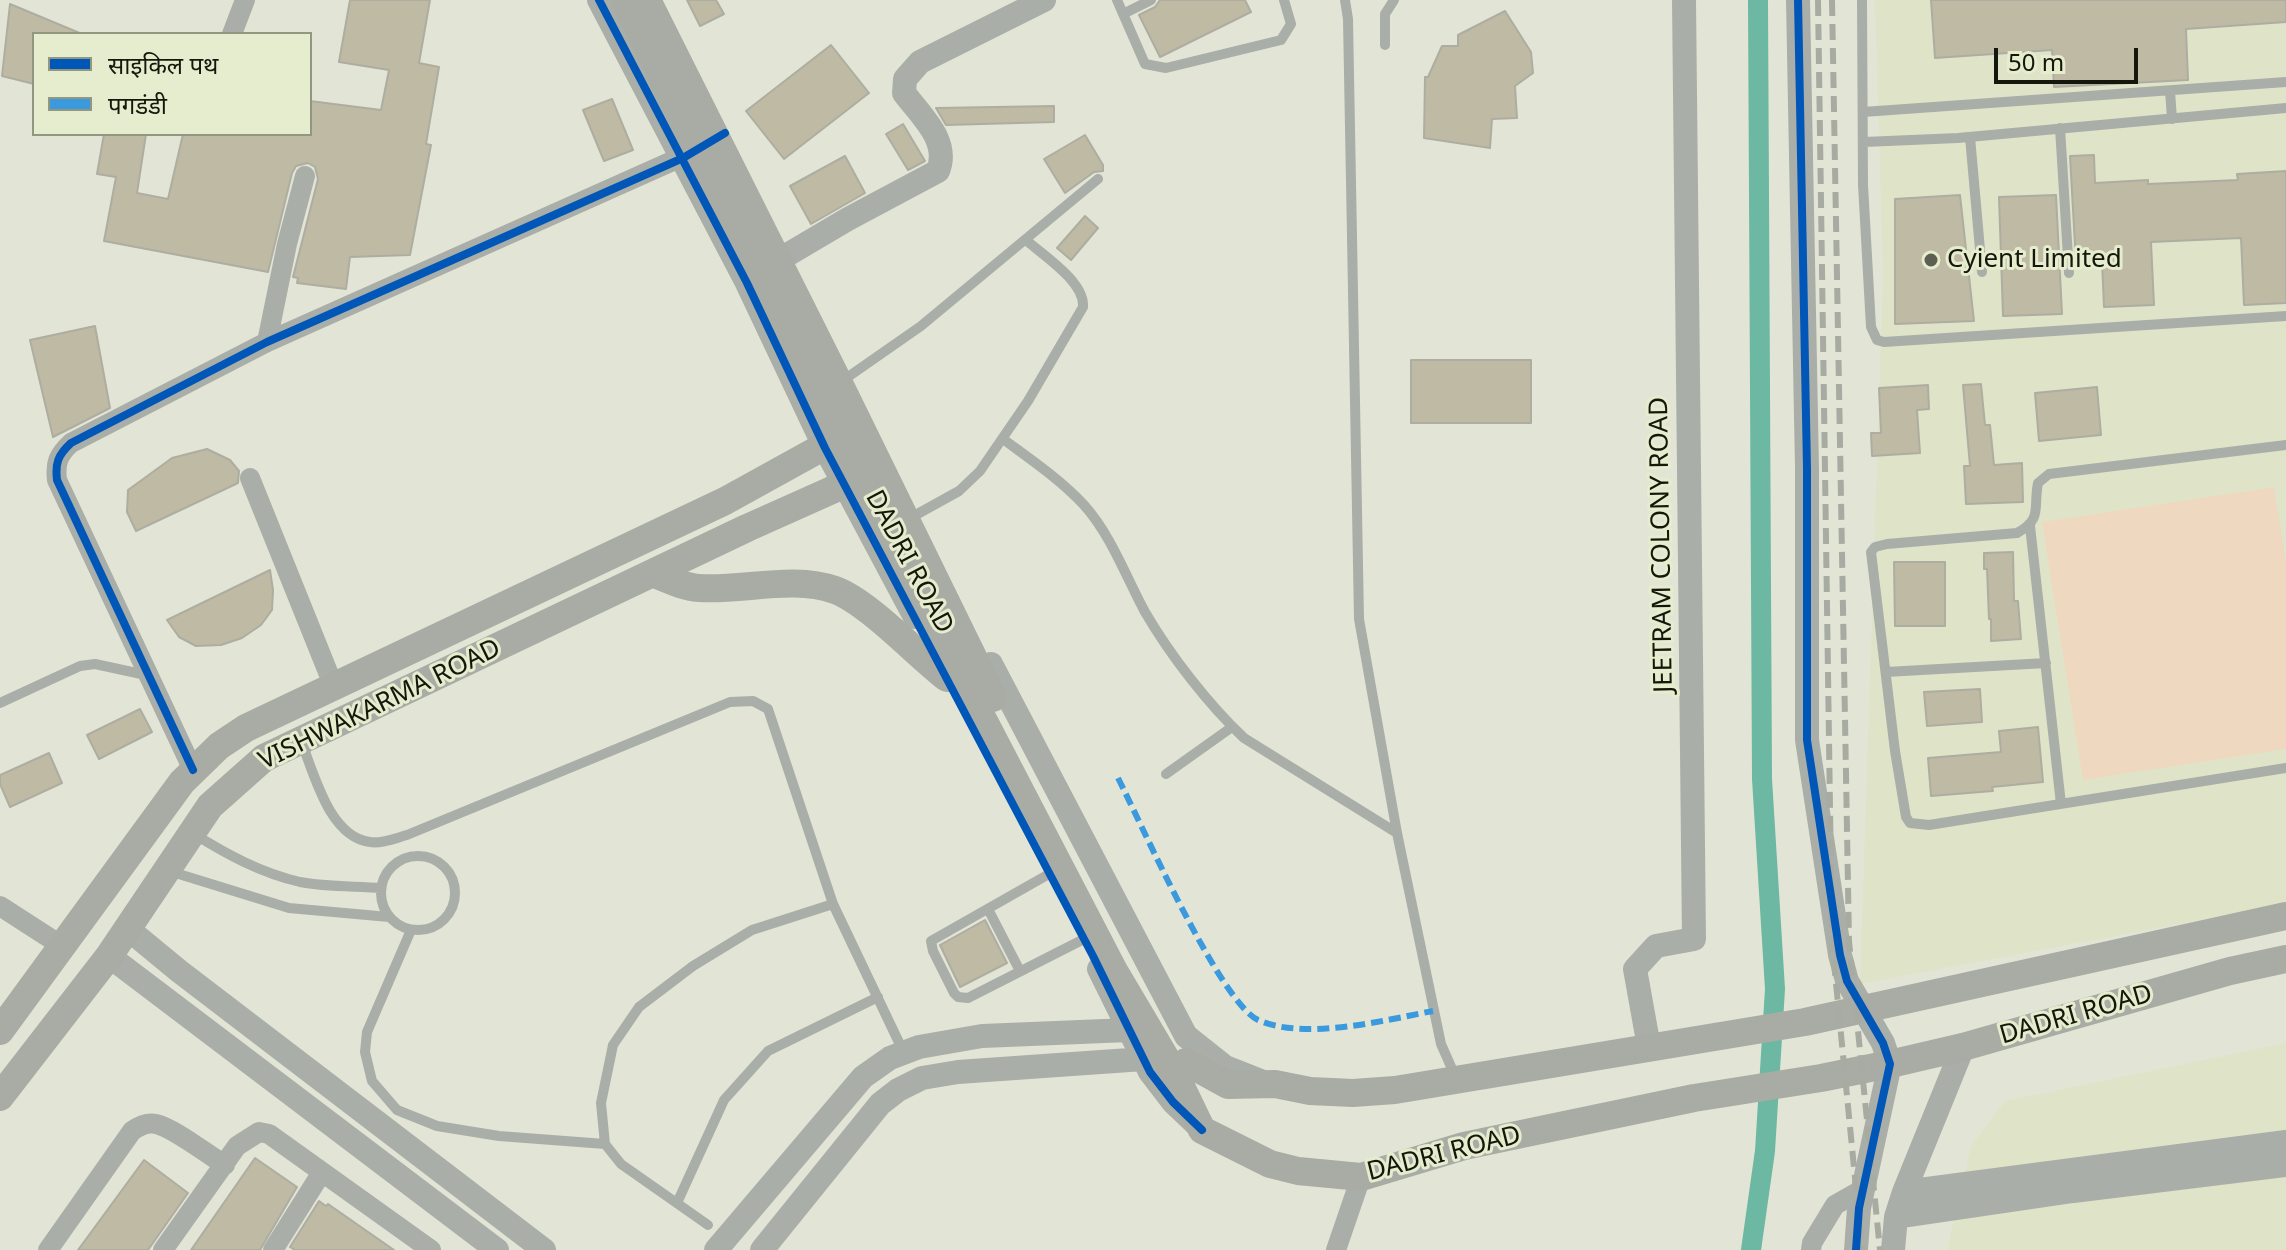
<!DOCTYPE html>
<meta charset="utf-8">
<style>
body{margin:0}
#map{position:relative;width:2286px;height:1250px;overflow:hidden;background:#e2e5d5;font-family:"Noto Sans","Noto Sans Devanagari",sans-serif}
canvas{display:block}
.legend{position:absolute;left:32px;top:32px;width:280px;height:104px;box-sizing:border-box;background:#e6ecce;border:2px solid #929780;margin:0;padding:10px 14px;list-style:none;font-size:24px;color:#15170c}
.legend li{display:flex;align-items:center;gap:16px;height:40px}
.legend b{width:40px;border:2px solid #929780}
.scale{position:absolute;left:1994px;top:48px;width:144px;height:36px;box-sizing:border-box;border:4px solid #15170c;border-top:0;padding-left:10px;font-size:24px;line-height:28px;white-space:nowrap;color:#15170c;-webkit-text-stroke:6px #e6ecce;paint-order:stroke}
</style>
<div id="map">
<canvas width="2286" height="1250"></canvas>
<ul class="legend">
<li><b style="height:10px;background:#0057b8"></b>साइकिल पथ</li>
<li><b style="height:10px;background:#3b9ade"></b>पगडंडी</li>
</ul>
<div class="scale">50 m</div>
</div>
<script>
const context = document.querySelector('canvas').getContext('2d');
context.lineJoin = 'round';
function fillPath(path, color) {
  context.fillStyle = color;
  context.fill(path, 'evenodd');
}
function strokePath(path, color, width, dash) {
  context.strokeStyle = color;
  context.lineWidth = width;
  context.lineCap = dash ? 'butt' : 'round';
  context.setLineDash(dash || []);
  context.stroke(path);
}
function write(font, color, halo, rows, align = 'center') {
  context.font = font + ' "Noto Sans",sans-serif';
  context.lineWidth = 6;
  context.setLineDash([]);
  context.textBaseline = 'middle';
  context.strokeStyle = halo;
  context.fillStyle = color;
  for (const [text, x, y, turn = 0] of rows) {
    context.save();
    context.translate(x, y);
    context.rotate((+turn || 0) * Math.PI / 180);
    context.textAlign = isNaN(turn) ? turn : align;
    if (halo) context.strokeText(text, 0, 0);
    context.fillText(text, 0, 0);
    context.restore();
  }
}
fillPath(new Path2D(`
 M1875,0H2286V904L1860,984L1883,275Z
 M2286,1043V1250H1947L1971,1146L2005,1101Z`), '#dfe4c9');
fillPath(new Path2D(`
 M2274,487L2286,561V749L2083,780L2042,522Z`), '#efd8c0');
strokePath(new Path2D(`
 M1751,1250L1765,1151L1775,989L1762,779L1758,0`), '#6cb8a3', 20);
const building = new Path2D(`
 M350,0H430L419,63L439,67L426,144L431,145L410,255L350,257L346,289L297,283L298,278L293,277L318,179L315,167L308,163L296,166L292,173L268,272L104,241L116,177L97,174L104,134H146L137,193L168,199L183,134H310V101L381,110L389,70L339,62Z
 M687,0H716L724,14L700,26Z
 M1245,0L1251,12L1160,57L1139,15L1155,7L1160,0Z
 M1931,0H2286V22L2186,29L2188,80L2054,87L2052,50L1935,58Z
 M10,4L82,34H34V84L2,76Z
 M1505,11L1531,52L1533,73L1515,86L1517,118L1492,119L1490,148L1424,138L1425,77H1428L1442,46H1458V35Z
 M831,45L869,93L784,159L746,111Z
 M612,99L633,150L604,161L583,110Z
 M1054,106V122L946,125L936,108Z
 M903,124L925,161L908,170L886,134Z
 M1085,135L1103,165V171L1094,172L1065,193L1044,159Z
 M2094,155L2095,183L2148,180V184L2238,180L2237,174L2286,171V303L2244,305L2241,238L2151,242L2154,305L2104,307L2102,261L2076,263L2070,156Z
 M845,156L865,193L811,224L790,186Z
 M1960,195L1974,321L1895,324V199Z
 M2056,195L2062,314L2003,316L1999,197Z
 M1085,216L1098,228L1071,260L1057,248Z
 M95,326L110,408L53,437L30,340Z
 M1411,360H1531V423H1411Z
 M1981,384L1985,425H1990L1994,465L2022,463L2023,502L1966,504L1964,466H1970L1963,385Z
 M1928,385L1929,409L1917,410L1920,453L1872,456L1871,433H1881L1879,388Z
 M2097,387L2101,435L2039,441L2035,393Z
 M207,449L230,460L239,471L238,483L136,531L127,512L128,490L172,458Z
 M2013,552L2014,601H2018L2021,639L1991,641V619H1989L1987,569H1984V553Z
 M1894,562H1945V626H1895Z
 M270,570L273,590L272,610L261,625L242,638L221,645L196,646L179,637L167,620Z
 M1980,689L1982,722L1927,726L1924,692Z
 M140,709L152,732L99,759L87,735Z
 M2038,727L2043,782L1992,787L1993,791L1931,796L1928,758L2001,752L1999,731Z
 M49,753L62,783L10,807L0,784V775Z
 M985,920L1007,963L960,987L940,945Z
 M255,1158L297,1187L260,1250H191Z
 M144,1160L188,1193L148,1250H78Z
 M319,1201L326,1206L328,1204L394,1250H295L290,1247Z`);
fillPath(building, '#bfbaa4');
strokePath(building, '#aeada1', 2);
strokePath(new Path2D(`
 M1117,0L1145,64L1166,68L1281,40L1291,24L1284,0
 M1345,0L1348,19L1359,619L1397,833L1441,1044L1456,1078
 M1862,0L1863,185L1871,327L1877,340L1884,342L2286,316
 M1123,14L1151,0
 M1385,45V14L1394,0
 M2170,91L2172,119
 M1863,112L2286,82
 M2060,128L2069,273
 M1970,137L1982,272
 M1864,142L1958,138L2286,108
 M845,379L921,326L1098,179
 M1003,439C1030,459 1061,480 1084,505C1111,535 1126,577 1145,612C1170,655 1208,704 1244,738L1397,833
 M2286,445L2049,474L2038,483C2033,508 2043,519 2017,533L1887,544L1875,547L1871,552L1895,751L1906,817L1910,823L1929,825L2286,768
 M912,517L959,491L980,471L1028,401L1083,307C1085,282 1044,256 1026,240
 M2030,526L2061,804
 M1886,672L2046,663
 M0,703L80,666L95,664L146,675
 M301,741C314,773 329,837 370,842C381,844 396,838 407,835L730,702L753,701L768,709L833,904L752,930L693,966L639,1007L613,1045L601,1103L605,1144L621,1164L708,1225
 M1166,774L1232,727
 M194,834C228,855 261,873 300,882C326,887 355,886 381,888
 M381 893a37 37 0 1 1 74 0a37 37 0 1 1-74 0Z
 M169,871L289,908L389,917
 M1049,874L931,941L933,951L954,993L958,997L968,998L1084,939
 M833,904L904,1053
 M988,909L1020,971
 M411,930L367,1032L365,1052L372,1081L397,1110L437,1126L499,1136L605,1144
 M677,1203L724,1100L768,1051L878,997`), '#aaaea8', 10);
strokePath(new Path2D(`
 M232,34L245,0
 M267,342L287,244L305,176
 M250,478L334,687
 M193,770L57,480C55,463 58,455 71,443L267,342L695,151
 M0,906L62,946
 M48,1250L132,1131C139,1126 147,1122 156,1124C174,1128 208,1155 225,1165
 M163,1250L237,1146L259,1132L269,1134L431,1250
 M273,1250L322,1172
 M1336,1250L1361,1177
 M1811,1250L1812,1243L1835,1205L1865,1188`), '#aaaea8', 20);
strokePath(new Path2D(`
 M599,0L747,283L825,448L915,617
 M1798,0L1807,468V740L1840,955L1847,981L1883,1043L1890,1064L1859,1208L1856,1250
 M787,255L848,219L938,171C950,141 922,117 904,93L905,79L920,62L1044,0
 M991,664L1186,1036L1225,1067L1263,1082
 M128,929L179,971L544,1250
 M109,956L497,1250
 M1099,969L1150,1072L1173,1102L1195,1123
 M1649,1047L1635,969L1656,946L1694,939L1684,0
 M1904,1192L2286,1142
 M1896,1217L2073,1191L2286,1165
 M716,1250L863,1077L890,1058L919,1047L982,1036L1129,1030L1139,1025
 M762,1250L880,1104L898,1090L922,1078L958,1072L1144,1059L1156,1053
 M1893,1250L1896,1217L1904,1192L1963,1047`), '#aaaea8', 24);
strokePath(new Path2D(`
 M652,573C667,579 683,587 699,588C743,591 793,575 835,590C868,602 916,654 947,678
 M0,1031L182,782L219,746L246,728L725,501L859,427
 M1186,1062L1228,1085L1275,1084L1310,1091L1353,1093L1395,1090L1805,1022L2286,916
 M1175,1074L1202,1130L1270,1164L1298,1171L1361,1177L1464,1146L1694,1098L1821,1078L1890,1064L1963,1047L2230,971L2286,959
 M0,1097L109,956L210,806L264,758L747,528L879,469`), '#a8aca5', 28);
strokePath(new Path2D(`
 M1818,0L1832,942L1862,1250
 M1832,0L1849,941L1880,1250`), '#a8aba2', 6, [16, 8]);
strokePath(new Path2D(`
 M625,0L825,410L936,629L1114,971L1175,1074
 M647,0L832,369L993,698`), '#a8aca5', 28);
strokePath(new Path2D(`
 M1118,778C1141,823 1220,1002 1258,1020C1305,1041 1385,1020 1433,1011`), '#3b9ade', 6, [12, 6]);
strokePath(new Path2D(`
 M599,0L747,283L825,448L1093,956L1150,1072L1173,1102L1202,1130
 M1798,0L1807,468V740L1840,955L1847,981L1883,1043L1890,1064L1859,1208L1856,1250
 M193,770L57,480C55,463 58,455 71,443L267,342L683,158L725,133`), '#0057b8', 8);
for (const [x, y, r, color] of [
 [1931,260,8,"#5d5f52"]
]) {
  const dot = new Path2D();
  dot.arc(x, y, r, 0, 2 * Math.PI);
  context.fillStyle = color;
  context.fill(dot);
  strokePath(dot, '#e6ecce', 3);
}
write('26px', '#15170c', '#e6ecce', [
 ["Cyient Limited",1947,260]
], 'left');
write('26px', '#15170c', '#e6ecce', [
 ["JEETRAM COLONY ROAD",1662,545,-91],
 ["DADRI ROAD",909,562,62],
 ["VISHWAKARMA ROAD",380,705,-26],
 ["DADRI ROAD",2076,1015,-16],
 ["DADRI ROAD",1444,1154,-14]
]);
</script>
